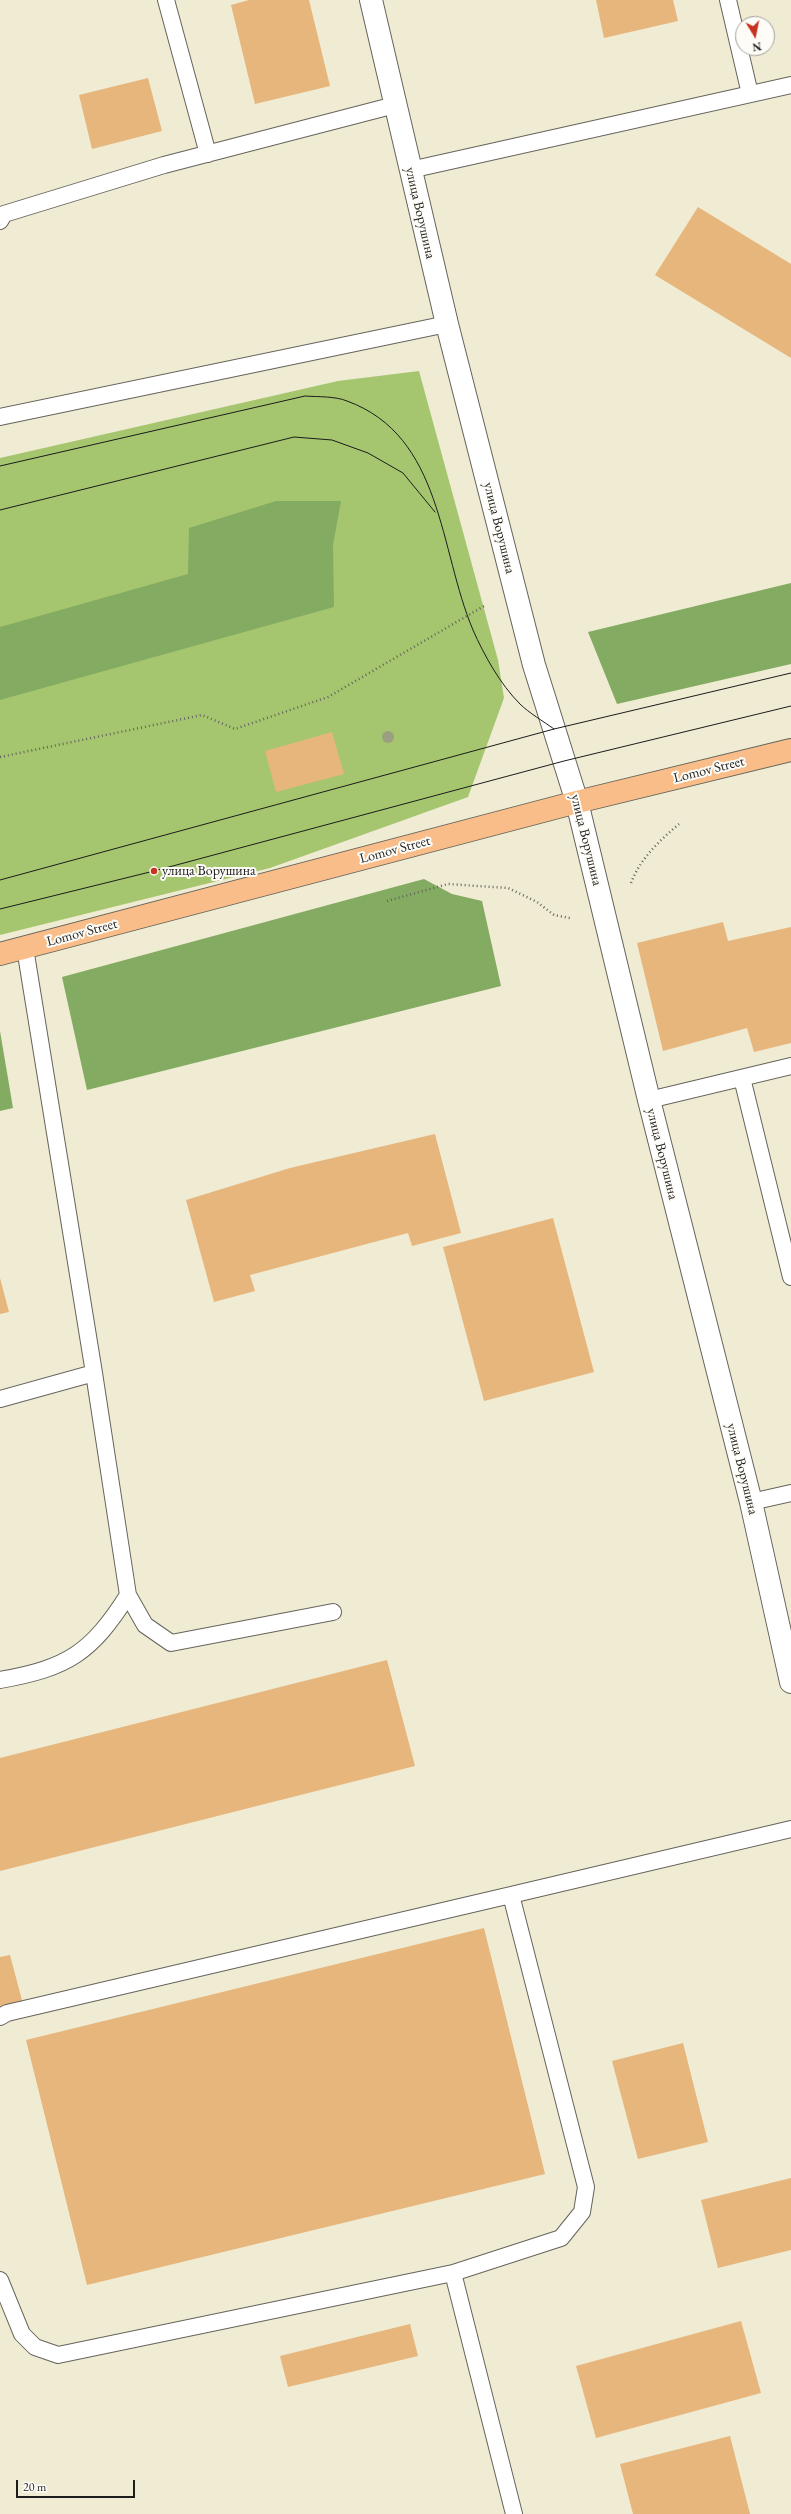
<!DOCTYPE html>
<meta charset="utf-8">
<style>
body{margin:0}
#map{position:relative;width:791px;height:2514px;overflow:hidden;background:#f0ebd3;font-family:"EB Garamond",serif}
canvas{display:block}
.north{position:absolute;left:735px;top:16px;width:40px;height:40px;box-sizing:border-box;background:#fdfcf7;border:1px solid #a3a29f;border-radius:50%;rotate:170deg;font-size:11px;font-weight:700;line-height:16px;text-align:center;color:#1c1c1c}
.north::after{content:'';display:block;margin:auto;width:14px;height:18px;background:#c8321e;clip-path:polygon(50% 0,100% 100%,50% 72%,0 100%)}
.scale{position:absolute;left:16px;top:2480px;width:119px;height:18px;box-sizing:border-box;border:2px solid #1c1c1c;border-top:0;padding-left:5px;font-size:12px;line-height:14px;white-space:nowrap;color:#1c1c1c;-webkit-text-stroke:3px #fdfcf7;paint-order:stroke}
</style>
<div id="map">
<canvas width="791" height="2514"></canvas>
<div class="north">N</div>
<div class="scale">20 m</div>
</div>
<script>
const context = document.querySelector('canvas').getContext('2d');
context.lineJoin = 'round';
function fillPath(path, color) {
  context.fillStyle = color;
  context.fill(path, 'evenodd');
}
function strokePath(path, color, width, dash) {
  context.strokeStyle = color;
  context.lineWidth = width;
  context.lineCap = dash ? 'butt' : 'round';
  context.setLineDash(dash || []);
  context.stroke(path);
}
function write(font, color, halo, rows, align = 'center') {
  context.font = font + ' "EB Garamond",serif';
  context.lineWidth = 4;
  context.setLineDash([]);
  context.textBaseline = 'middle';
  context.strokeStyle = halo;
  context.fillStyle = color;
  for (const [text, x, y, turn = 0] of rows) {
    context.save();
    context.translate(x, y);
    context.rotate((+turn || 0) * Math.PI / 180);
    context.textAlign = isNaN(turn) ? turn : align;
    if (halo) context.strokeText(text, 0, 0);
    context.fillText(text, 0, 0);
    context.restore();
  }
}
fillPath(new Path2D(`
 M419,371L498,660L504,698L468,797L270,868L0,935V458L338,381Z`), '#a5c66f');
fillPath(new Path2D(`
 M276,501H341L333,545L334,607L0,700V627L188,574L189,528Z
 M791,583V664L617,704L588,632Z
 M424,879L452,894L482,901L501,986L87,1090L62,977Z
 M0,1031L13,1108L0,1111Z`), '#84ab62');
fillPath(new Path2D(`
 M249,0H309L330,86L255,104L231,5Z
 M596,0H673L678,21L604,38Z
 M148,78L162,131L92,149L79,95Z
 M698,207L791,264V358L655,275Z
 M332,732L344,774L276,792L265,751Z
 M723,922L728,941L791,927V1043L754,1052L747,1028L663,1051L637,943Z
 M435,1134L461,1233L412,1246L408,1233L250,1275L255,1291L214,1302L186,1200L290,1168Z
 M553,1218L594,1372L484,1401L443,1247Z
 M0,1278L9,1312L0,1314Z
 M387,1660L415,1766L0,1871V1758Z
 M484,1928L545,2174L87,2285L26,2040Z
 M10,1955L23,2004L0,2009V1957Z
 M683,2043L708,2142L638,2159L612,2061Z
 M791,2178V2250L718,2268L701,2200Z
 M741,2321L761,2393L596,2438L576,2366Z
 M410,2324L418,2356L288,2387L280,2356Z
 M730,2436L750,2514H633L620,2464Z`), '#e6b67c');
const service = new Path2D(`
 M166,0L208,154
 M728,0L750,94
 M410,170L791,85
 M0,221L4,214L164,165L395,105
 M0,417L447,324
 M25,948L94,1373L128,1595L145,1625L171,1643L333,1612
 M742,1078L791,1277
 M649,1100L791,1066
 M0,1399L94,1373
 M751,1502L791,1493
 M0,1680C68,1668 91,1653 128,1595
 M511,1895L791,1829
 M0,2017L7,2013L511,1895L586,2187L582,2212L561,2238L453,2273L58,2355L35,2347L22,2334L0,2280
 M453,2273L514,2514`);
const tertiary = new Path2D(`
 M371,0L447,324L534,665L577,802L649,1100L751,1502L791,1682`);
const primary = new Path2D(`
 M0,954L577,802L791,750`);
strokePath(service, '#66645c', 18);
strokePath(tertiary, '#66645c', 24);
strokePath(primary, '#66645c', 24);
strokePath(new Path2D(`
 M0,757L202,715L235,729L328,697L484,606
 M631,883C640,859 659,841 679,824
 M387,901L448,884L508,888L537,902L554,915L570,918`), '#66645c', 2.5, [1, 3]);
strokePath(service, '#fff', 16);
strokePath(tertiary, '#fff', 22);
strokePath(primary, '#f8bd88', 22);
strokePath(new Path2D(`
 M0,466L305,396C318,397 335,396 347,401C443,436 439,550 473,630C484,655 500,684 520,704C529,713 543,721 554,729
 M0,510L294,437L332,440L368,453L403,473L435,512
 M0,880L554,729L791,673
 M0,909L154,871L564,761L791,706`), '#1c1c1c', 1);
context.fillStyle = '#9a9f80';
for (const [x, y] of [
 [388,737]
]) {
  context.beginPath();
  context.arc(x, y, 6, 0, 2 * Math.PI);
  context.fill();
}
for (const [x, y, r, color] of [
 [154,871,4,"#c8321e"]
]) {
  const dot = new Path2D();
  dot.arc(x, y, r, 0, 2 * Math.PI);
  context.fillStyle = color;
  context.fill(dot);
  strokePath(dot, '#fdfcf7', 1.5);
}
write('14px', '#1c1c1c', '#fdfcf7', [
 ["улица Ворушина",420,213,77],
 ["улица Ворушина",499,528,76],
 ["Lomov Street",709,770,-14],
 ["улица Ворушина",586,840,76],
 ["Lomov Street",395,850,-15],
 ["Lomov Street",82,933,-15],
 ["улица Ворушина",662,1154,76],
 ["улица Ворушина",742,1469,76]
]);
write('14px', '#1c1c1c', '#fdfcf7', [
 ["улица Ворушина",162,871]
], 'left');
</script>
